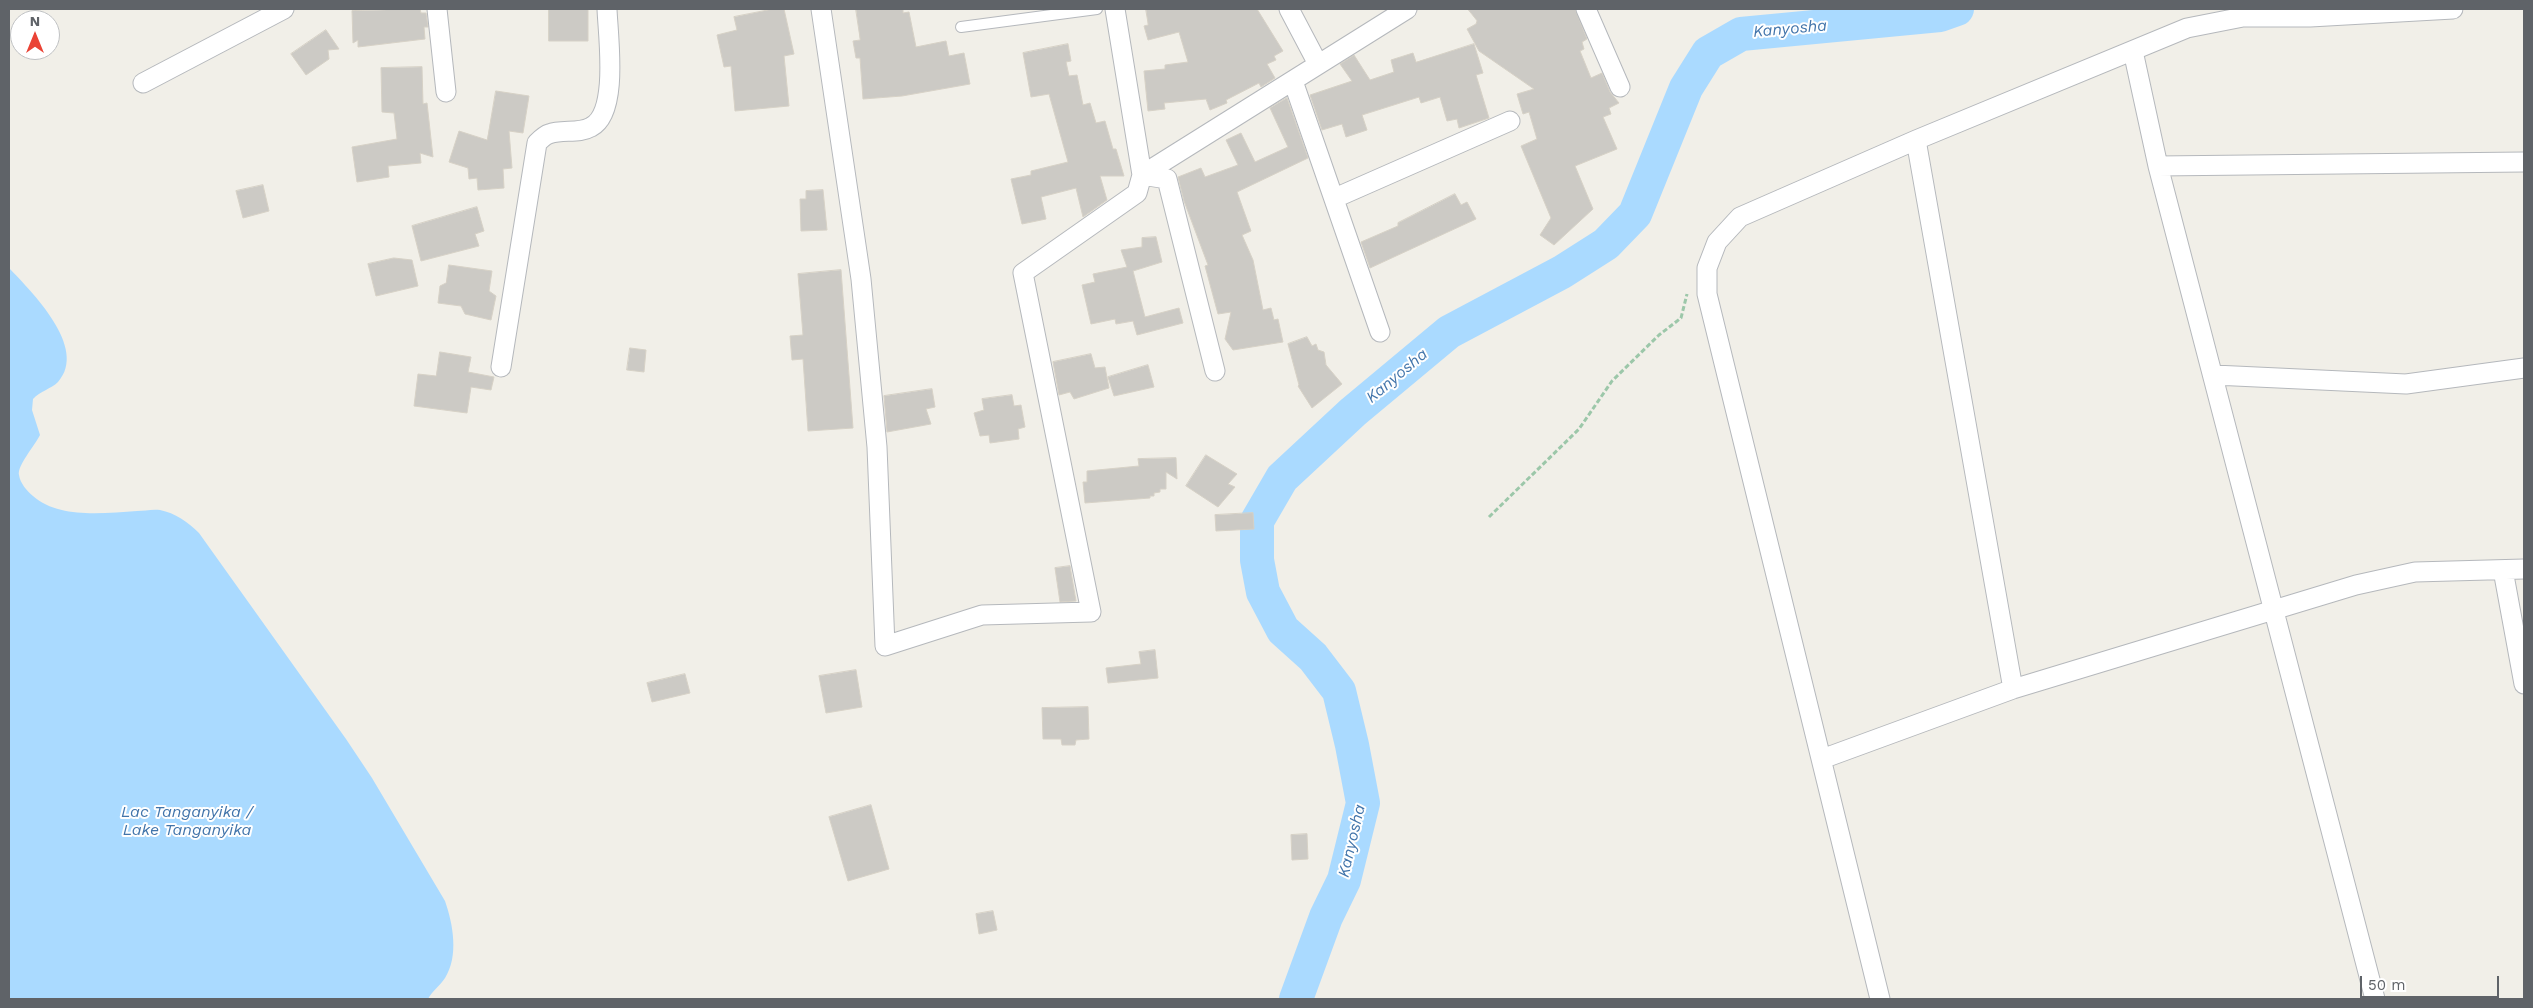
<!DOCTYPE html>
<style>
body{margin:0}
#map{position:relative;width:2533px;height:1008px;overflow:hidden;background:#f1efe8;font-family:"Work Sans",sans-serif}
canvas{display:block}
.frame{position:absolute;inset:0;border:10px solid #5f6368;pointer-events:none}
.north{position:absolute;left:10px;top:10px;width:50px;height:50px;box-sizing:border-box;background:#fff;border:1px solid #bfc1c3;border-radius:50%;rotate:0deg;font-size:14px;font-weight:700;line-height:20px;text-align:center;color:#5f6368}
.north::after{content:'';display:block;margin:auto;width:18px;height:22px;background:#ea4335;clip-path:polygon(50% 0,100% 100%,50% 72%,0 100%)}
.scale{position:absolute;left:2360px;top:976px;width:139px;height:22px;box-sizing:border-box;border:2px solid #5f6368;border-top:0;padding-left:6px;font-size:15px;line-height:18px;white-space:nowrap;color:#5f6368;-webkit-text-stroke:4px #fff;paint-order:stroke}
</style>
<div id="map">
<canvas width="2533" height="1008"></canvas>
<div class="frame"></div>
<div class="north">N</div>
<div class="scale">50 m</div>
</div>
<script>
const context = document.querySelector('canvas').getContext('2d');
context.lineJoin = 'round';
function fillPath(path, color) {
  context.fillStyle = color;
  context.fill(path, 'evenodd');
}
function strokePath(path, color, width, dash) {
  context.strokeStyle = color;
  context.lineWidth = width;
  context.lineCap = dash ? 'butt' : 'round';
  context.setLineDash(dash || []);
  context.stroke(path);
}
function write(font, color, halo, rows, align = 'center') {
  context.font = font + ' "Work Sans",sans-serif';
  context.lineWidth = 4;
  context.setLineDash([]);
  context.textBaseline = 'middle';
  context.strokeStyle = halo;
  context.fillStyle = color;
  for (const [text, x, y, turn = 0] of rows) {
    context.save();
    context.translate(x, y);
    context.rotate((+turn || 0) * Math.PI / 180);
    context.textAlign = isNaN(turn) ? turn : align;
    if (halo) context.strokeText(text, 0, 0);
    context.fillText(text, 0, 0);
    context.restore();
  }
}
fillPath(new Path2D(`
 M9,268C31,291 89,348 58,382C51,389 40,391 33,399L32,410L40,435C35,445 17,466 19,475C20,483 27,491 33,496C59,519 104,513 137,511C144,511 152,509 160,510C175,513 188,522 199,533L346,739L372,778L445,901C453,924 459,956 445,978C440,986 432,991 428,999H9Z`), '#aadaff');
strokePath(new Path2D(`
 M1296,999L1326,917L1344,880L1363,803L1352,745L1339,691L1313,657L1283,630L1263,592L1257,560V521L1282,478L1353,412L1449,332L1562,272L1606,244L1635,214L1686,88L1708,53L1741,34L1940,15L1957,9`), '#aadaff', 34);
const building = new Path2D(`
 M420,9L421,13H426L428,27H424L425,39L358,47V40L353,43L352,11Z
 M549,9H588V41H549Z
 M773,9H784L794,54L784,56L789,106L735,111L731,66L724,67L717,35L737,30L734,17Z
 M856,9H903V13L909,12L916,47L946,41L949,56L964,53L970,84L902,96L863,99L860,58H856L853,41L860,40Z
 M1146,9H1257L1283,51L1274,56L1276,60L1267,64L1275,78L1261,87L1259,83L1226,100L1227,103L1210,110L1206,99L1164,103L1165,109L1148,111L1144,71L1165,69V65L1188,62L1179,32L1148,40L1144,26L1148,25Z
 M1468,9H1575L1587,39L1582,42L1584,49L1580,51L1591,78L1602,73L1610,92L1619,103L1609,108L1611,114L1603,117L1617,149L1575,166L1593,209L1554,245L1540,235L1551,218L1521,146L1537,139L1529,112L1523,114L1517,94L1534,89L1479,51L1467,29L1476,24L1477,21Z
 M326,30L339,49L328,50L329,59L306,75L291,54Z
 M1068,44L1071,61L1066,62L1069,76L1077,75L1083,105L1090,103L1096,123L1105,121L1113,149H1116L1124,176H1100L1107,200L1083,217L1076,188L1041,197L1046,219L1022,224L1011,179L1031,175V171L1068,162L1049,94L1031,97L1023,53Z
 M1474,44L1483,73L1476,75L1489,118L1459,128L1457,119L1447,121L1440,97L1421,103L1419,97L1362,115L1367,130L1346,137L1342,124L1322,130L1310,95L1352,81L1340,64L1354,55L1370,80L1394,72L1391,60L1413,53L1416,62Z
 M422,67L423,104L427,103L433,157L420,153L421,163L388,166L389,177L357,182L352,147L397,139L394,113L382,112L381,68Z
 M496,91L529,96L523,133L509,131L512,168L503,169L504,188L478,190L477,178L469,179L468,168L449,162L459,131L487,140Z
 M1287,98L1308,158L1237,192L1251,231L1242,235L1253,260L1263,310L1271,308L1274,320L1278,319L1283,342L1233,350L1225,339L1231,312L1218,314L1205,266L1208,265L1184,201L1178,177L1201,168L1205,177L1238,165L1226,140L1241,133L1255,162L1288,147L1270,108Z
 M263,185L269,211L243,218L236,191Z
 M823,190L827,230L801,231L800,199H806V191Z
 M1455,194L1461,205L1467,202L1476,219L1370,268L1361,242L1398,226V223Z
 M477,207L484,231L475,234L479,246L421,261L412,226Z
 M1156,237L1162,262L1133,271L1145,317L1179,308L1183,323L1137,335L1133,321L1116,324L1115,319L1091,324L1082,285L1095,282L1093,274L1127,267L1121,250L1142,247V238Z
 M394,258L412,260L418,286L376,296L368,264Z
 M449,265L492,271L489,291L496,296L491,320L465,314L461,306L438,303L440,286L446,283Z
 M841,270L853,428L808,431L803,359L792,360L790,336L803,335L798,274Z
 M1307,337L1312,346L1316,344L1318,350L1324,352L1326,365L1342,384L1312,408L1298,386L1299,385L1288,344Z
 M630,348L646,350L644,372L627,370Z
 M440,352L471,357L468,372L494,377L491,390L471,387L467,413L414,406L418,374L436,376Z
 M1091,354L1095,368L1105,367L1109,388L1074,399L1070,392L1059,395L1053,362Z
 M1148,365L1154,387L1114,396L1108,377Z
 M932,389L935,407L926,409L931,424L887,432L884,396Z
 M1012,395L1014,406L1021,405L1025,427L1018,429L1019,439L990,443L989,435L980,436L974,413L984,410L982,399Z
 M1206,455L1237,474L1228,484L1235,487L1218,507L1186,486Z
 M1176,458L1177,479L1166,472V489H1160V492L1154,493V496H1150V498L1085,503L1083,482H1087V471L1139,466L1138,459Z
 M1253,513L1254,529L1216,531L1215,515Z
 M1070,566L1076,601L1060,602L1055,568Z
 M1155,650L1158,678L1108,683L1106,668L1141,664L1139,652Z
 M856,670L862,707L826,713L819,676Z
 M685,674L690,693L652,702L647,683Z
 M1088,707L1089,739L1076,740L1075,745H1062L1061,739H1043L1042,708Z
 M871,805L889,869L848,881L829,817Z
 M1307,834L1308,859L1292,860L1291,835Z
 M993,911L997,930L979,934L976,914Z`);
fillPath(building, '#cccac5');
strokePath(building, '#d6d1c6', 1);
const lane = new Path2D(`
 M961,27L1097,9`);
const street = new Path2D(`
 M437,9L446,92
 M821,9L861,279L877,447L885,646L982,615L1091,612L1023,273L1137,193L1142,175L1407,9
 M1115,9L1142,175L1167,179L1215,371
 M1289,9L1318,64
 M1586,9L1620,87
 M2133,51L2158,166L2375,999
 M1293,81L1380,332
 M143,83L284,9
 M1916,140L2013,689
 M2158,166L2524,162
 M1335,198L1510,121
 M501,367L537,143C540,140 545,135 549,134C562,129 579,134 591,127C619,113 608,36 607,9
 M2214,375L2406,384L2524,368
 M2503,570L2524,684
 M1822,759L2013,689L2356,585L2415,572L2524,569
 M1880,999L1707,294V268L1717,242L1740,217L1916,140L2187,28L2243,17H2310L2453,9`);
strokePath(lane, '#b5b8bc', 12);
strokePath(street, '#b5b8bc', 21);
strokePath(new Path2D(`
 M1489,517L1579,429L1612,381L1659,335L1681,318L1687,294`), '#9cc7a9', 3, [5, 2.5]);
strokePath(lane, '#fff', 10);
strokePath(street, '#fff', 19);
write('italic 16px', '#4174aa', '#fff', [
 ["Kanyosha",1790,29,-5],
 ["Kanyosha",1397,376,-40],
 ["Lac Tanganyika /",187,812],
 ["Lake Tanganyika",187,830],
 ["Kanyosha",1352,841,-77]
]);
</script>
